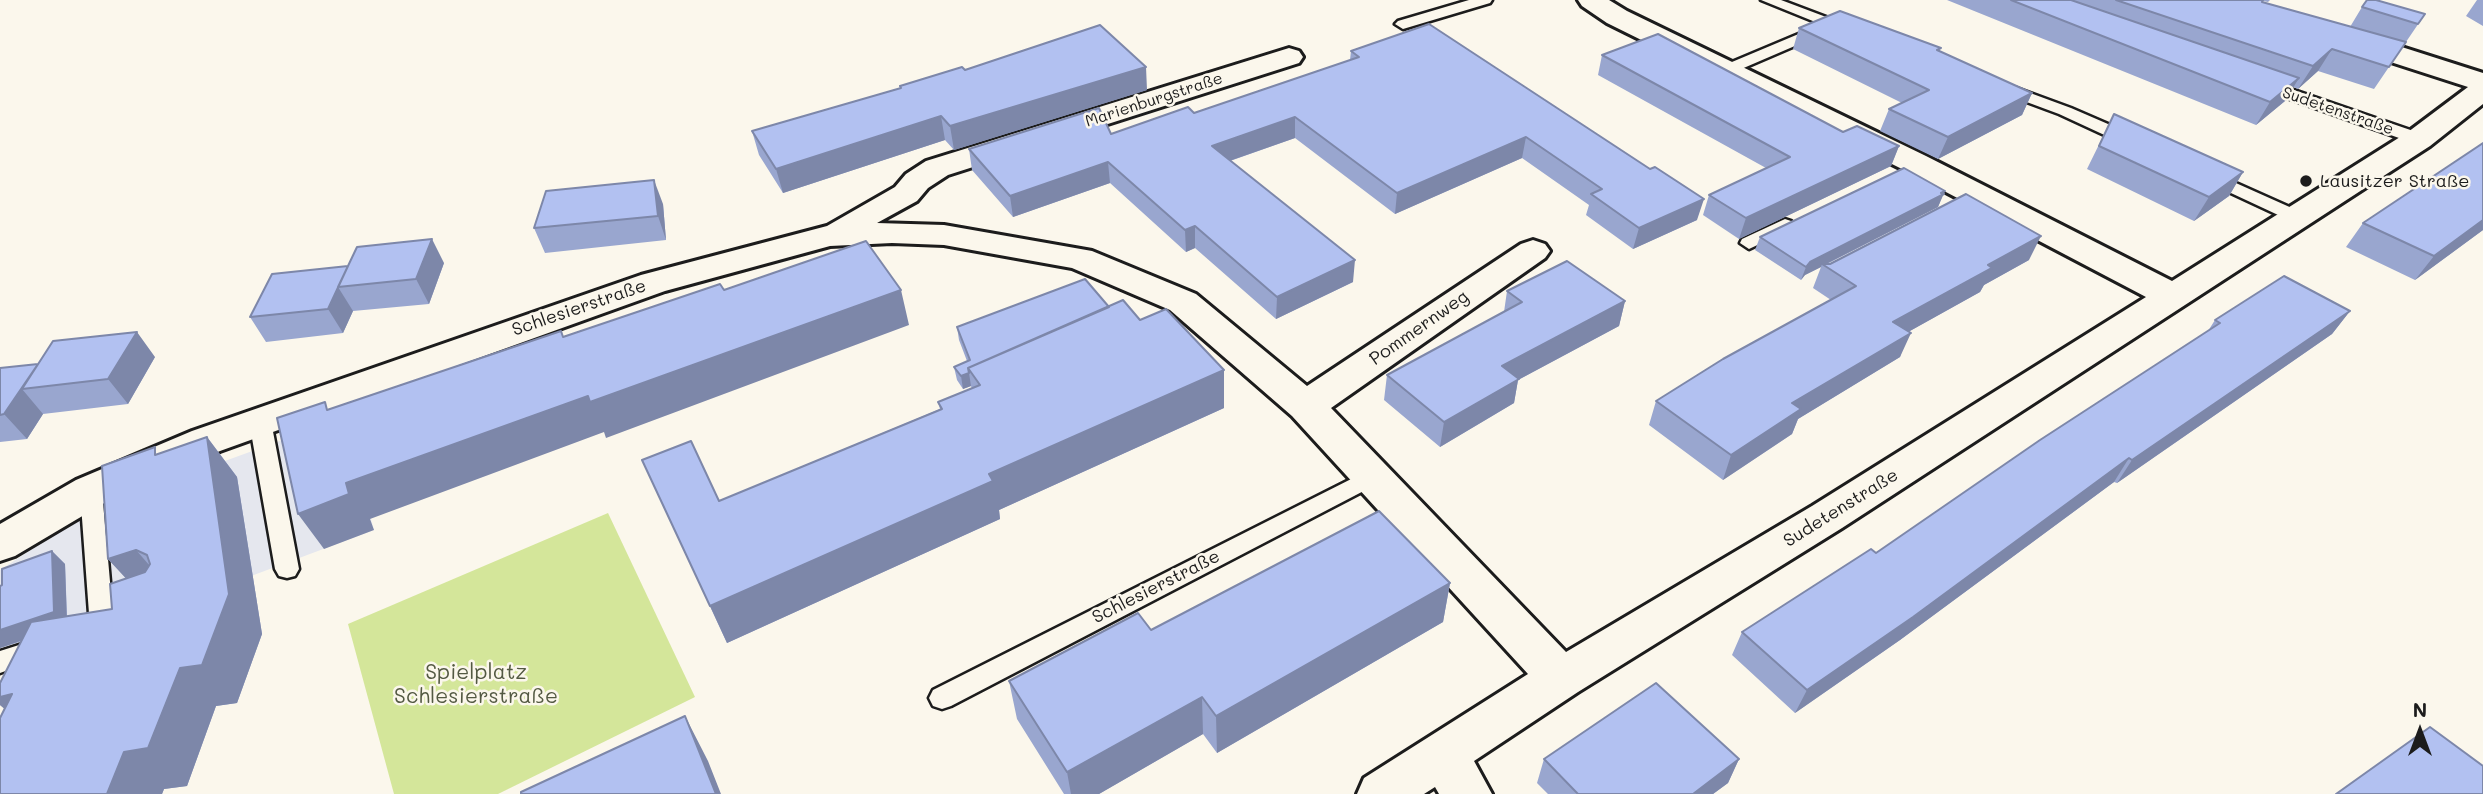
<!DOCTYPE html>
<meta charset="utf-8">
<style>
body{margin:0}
#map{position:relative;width:2483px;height:794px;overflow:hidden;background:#fbf7ec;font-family:Mali,sans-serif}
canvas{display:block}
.north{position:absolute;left:2385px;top:696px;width:70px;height:70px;-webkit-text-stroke:5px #fbf7ec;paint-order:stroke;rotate:0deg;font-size:19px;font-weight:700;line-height:28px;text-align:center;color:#1c1c1c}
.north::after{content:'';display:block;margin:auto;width:24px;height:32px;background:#1c1c1c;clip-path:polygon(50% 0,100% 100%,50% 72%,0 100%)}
</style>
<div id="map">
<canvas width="2483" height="794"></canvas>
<div class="north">N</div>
</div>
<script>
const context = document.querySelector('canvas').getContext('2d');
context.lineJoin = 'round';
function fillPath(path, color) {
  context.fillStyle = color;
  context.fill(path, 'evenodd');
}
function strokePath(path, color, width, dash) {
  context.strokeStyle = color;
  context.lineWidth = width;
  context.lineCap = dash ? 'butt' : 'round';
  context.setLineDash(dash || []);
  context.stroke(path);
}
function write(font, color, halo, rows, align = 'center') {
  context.font = font + ' Mali,sans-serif';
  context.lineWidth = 5;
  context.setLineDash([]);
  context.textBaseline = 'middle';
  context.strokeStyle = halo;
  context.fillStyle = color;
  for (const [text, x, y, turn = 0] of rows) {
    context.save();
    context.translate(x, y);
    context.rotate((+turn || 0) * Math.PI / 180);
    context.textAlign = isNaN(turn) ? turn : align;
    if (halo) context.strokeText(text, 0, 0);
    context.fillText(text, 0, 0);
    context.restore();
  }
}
fillPath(new Path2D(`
 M343,418L374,530L0,670V570L93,509Z`), '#e5e7ee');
fillPath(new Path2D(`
 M608,513L695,697L498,794H394L348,624Z`), '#d4e69a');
const lane = new Path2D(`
 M1469,0H1492L1490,3L1403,29L1395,24L1398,21Z
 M1761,0H1781L1850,26L1853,29L1845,34L1840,32Z
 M1820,25L1825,27L1828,30L1825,33L1732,73H1720L1718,70L1720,67Z
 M2262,79L2425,135L2427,139L2425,143H2413L2256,87L2254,84L2256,81Z
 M2003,83L2071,108L2138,137L2140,141L2132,146L2126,145L2059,114L1997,91L1995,88L1997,85Z
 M2209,171L2303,213L2306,217L2297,222L2291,221L2203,180L2200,176Z
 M1785,219L1791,221L1794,225L1791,229L1749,249L1740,243L1742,239Z
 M260,413L268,416L271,421L299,569L295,576L287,578L279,576L275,569L249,421L252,416Z
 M1371,469L1379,471L1382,477L1379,483L951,706L942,709L933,706L929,698L933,690Z
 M91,483L99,485L102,491L114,627L111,634L102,637L93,634L90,627L80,491L83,485Z
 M38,639L47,642L51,649L47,656L0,673V651Z`);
const street = new Path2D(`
 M1578,0H1609L1627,11L1926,156L2172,281L2408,132L2468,87L2338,45L2334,39L2338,33L2348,31L2358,33L2483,73V104L2430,146L2368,186L1842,528L1578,692L1474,761L1492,794H1439L1435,787L1424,794H1357L1364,778L1528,674L1292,416L1170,310L1072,268L944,245L892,243L830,246L665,291L220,451L106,502L15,556L0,561V524L76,480L192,431L641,275L827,226L895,187L906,174L926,161L1289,48L1299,51L1303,57L1299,63L948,175L928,188L917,201L877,223L944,225L1092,251L1196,294L1307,386L1521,244L1533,240L1545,244L1550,251L1545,258L1331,408L1566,652L1812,506L2146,297L1904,170L1607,23L1582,6Z`);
strokePath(lane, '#1c1c1c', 5);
strokePath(street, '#1c1c1c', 6);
fillPath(lane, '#fbf7ec');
fillPath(street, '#fbf7ec');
fillPath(new Path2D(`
 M1947,0H2270L2268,2L2263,1V2L2350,27L2362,7L2425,14L2374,89L2318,71L2298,89L2293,87L2285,101L2256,125Z
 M2477,0H2483V26L2466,16Z
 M1799,28L1940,52L2032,93L2022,115L1938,159L1880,131L1889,109L1902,103L1793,49Z
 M1351,51L1697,220L1633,249L1586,215L1589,205L1522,158L1395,214L1295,138L1230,161L1353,282L1276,319L1195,248L1186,252L1110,183L1013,217L972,170L969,149L1111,134L1194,113L1350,60Z
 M1602,55L1843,132L1899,146L1891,166L1739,239L1703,215L1709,195L1766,168L1598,75Z
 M965,70L1147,90L954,150L945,140L783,193L759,155L752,131L900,88V86Z
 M2114,114L2243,172L2229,196L2194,221L2087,169Z
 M1943,194L1938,207L1827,264L2029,260L1984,285L1980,292L1908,332L1900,357L1798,419L1792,434L1723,480L1649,425L1656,401L1831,300L1813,288L1821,267L1805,275L1801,280L1755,250L1760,237Z
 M663,204L666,240L545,253L534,228Z
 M2363,223L2483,230L2415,280L2346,247Z
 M444,263L429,304L353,311L343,333L266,342L250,317L272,274Z
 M1507,291L1625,301L1619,326L1518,380L1514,403L1440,447L1384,400L1387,375L1504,312Z
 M1109,307L1140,320L1224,370V408L999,510L1000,519L727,643L642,460L719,501L940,409L938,402L972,389L971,386L963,389L957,380L954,367L967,361L959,340L957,327Z
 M2350,311L2332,334L2117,483L2114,482L1900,640L1795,713L1732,655L1742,632L1876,553L2208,331L2215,320Z
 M155,357L128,404L43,414L27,439L0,442V368Z
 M207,437L237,477L262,634L237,703L216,706L187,786L164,789L162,794H0L5,709L0,705L22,641L0,648V586L52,551L65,564L67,616L112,609L126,578L108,559L160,453Z
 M1450,583L1443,622L1217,753L1203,734L1099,794H1064L1017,719L1009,681L1151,630Z
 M1544,759H1739L1728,783L1713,794H1548L1537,783Z`), '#99a6cf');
fillPath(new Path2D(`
 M2332,49L2318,71L2298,89L2313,66Z
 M1146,67L1147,90L954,150L950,126Z
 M2299,78L2285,101L2256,125L2270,102Z
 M2032,93L2022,115L1938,159L1948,137Z
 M941,116L945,140L783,193L776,169Z
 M1295,117V138L1212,167V146Z
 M1526,137L1522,158L1395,214L1397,193Z
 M1899,146L1891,166L1739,239L1746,218Z
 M1108,162L1110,183L1013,217L1010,196Z
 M2243,172L2229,196L2194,221L2209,197Z
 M654,180L663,204L666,240L658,216Z
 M1945,191L1938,207L1824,265L1822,264L1821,267L1805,275L1801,280L1806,267L1810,262Z
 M1704,199L1697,220L1633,249L1639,228Z
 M2483,220V230L2415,280L2434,256Z
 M1195,226V248L1186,252L1185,230Z
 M2041,236L2029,260L1984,285L1980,292L1883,346L1893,322L1988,265Z
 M432,239L444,263L429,304L416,279Z
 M1355,260L1353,282L1276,319L1277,297Z
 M348,266L338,287L353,311L343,333L328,309Z
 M901,290L909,325L606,438L604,432L370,519L374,530L324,549L298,514L346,483L588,396Z
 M1625,301L1619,326L1518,380L1514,403L1440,447L1444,422L1502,366Z
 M2350,311L2332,334L2117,483L2132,460Z
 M137,332L155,357L128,404L108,379Z
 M1911,333L1900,357L1798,419L1792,434L1723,480L1731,455L1792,403Z
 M38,364L22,389L43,414L27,439L4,414Z
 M1224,370V408L999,510L1000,519L727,643L710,606L989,474Z
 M969,373L971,386L963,389L961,376Z
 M207,437L237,477L262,634L237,703L216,706L187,786L164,789L162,794H107L124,752L180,668Z
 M2129,458L2114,482L1900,640L1795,713L1807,690Z
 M136,550L171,590L144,598L108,559Z
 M52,551L65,564L67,625L0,648V630Z
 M1450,583L1443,622L1217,753L1216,716Z
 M12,694L36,736L0,705V697Z
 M1202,697L1203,734L1099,794H1071L1067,772Z
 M685,716L708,761L721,794H716Z
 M1739,759L1728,783L1713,794H1693Z`), '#7d87a9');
const building = new Path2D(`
 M2011,0H2071L2299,78L2270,102Z
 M2116,0H2263L2262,2L2406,42L2389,67L2332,49L2313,66Z
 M2367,0H2376L2425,14L2418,24L2362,7Z
 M1840,11L1941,48L1937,50L2032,93L1948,137L1889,109L1929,90L1799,28Z
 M1429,24L1650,169L1655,167L1704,199L1639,228L1591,194L1602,189L1526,137L1397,193L1295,117L1212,146L1355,260L1277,297L1195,226L1185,230L1108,162L1010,196L969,149L1099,108L1111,134L1188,107L1194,113L1359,57L1351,51Z
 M1100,25L1146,67L950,126L941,116L776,169L752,131L901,88L900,86L962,67L965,70Z
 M1658,34L1843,132L1857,126L1899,146L1746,218L1709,195L1790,157L1602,55Z
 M2114,114L2243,172L2209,197L2099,146Z
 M2483,143V220L2434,256L2363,223Z
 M1904,168L1945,191L1941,193L1944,194L1810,262L1806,267L1760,237Z
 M654,180L658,216L534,228L546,191Z
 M1966,194L2041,236L1988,265L1992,268L1893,322L1911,333L1792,403L1801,409L1731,455L1656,401L1723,359L1856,286L1822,264H1830Z
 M432,239L416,279L338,287L357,247Z
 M866,241L901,290L590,402L588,396L346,483L349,494L298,514L277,418L325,402L327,410L561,331L563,337L720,284L724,290Z
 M1567,261L1625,301L1502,366L1519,379L1444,422L1387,375L1522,302L1507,291Z
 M348,266L328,309L250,317L272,274Z
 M2284,276L2350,311L2132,460L2129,458L1913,617L1807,690L1742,632L1871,549L1876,553L2040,440L2220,323L2215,320Z
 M1085,279L1109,307L968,368L969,373L961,376L954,367L970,360L957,327Z
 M1123,300L1140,320L1166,309L1224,370L989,474L993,481L710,606L642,460L691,441L719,501L942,409L938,402L980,385L968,368Z
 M137,332L108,379L22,389L53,341Z
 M38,364L4,414L0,415V368Z
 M207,437L229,594L202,665L180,668L148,748L124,752L107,794H0V718L12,694L0,697V683L31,622L112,609L110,584L145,572L150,564L147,555L136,550L108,559L102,466L155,447V455Z
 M1379,511L1450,583L1216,716L1202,697L1067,772L1009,681L1138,613L1151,630Z
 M52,551L54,612L0,630V586L2,585V569Z
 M1656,683L1739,759L1693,794H1578L1544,759Z
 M685,716L716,794H521V792Z
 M2430,727L2483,766V794H2336Z`);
fillPath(building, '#b2c1f1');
strokePath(building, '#7d87a9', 2);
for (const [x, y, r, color] of [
 [2306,181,7,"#1c1c1c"]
]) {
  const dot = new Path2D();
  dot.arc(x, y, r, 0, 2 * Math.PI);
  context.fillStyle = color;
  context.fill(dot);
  strokePath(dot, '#fbf7ec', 2.5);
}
write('16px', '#1c1c1c', '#fbf7ec', [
 ["Marienburgstraße",1154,100,-18],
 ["Sudetenstraße",2338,111,19]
]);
write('18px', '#1c1c1c', '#fbf7ec', [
 ["Lausitzer Straße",2320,181]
], 'left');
write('18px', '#1c1c1c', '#fbf7ec', [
 ["Schlesierstraße",579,308,-19],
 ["Pommernweg",1419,328,-35],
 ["Sudetenstraße",1841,508,-32],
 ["Schlesierstraße",1156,587,-27]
]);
write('21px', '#535942', '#fbf7ec', [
 ["Spielplatz",476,673],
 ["Schlesierstraße",476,697]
]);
</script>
